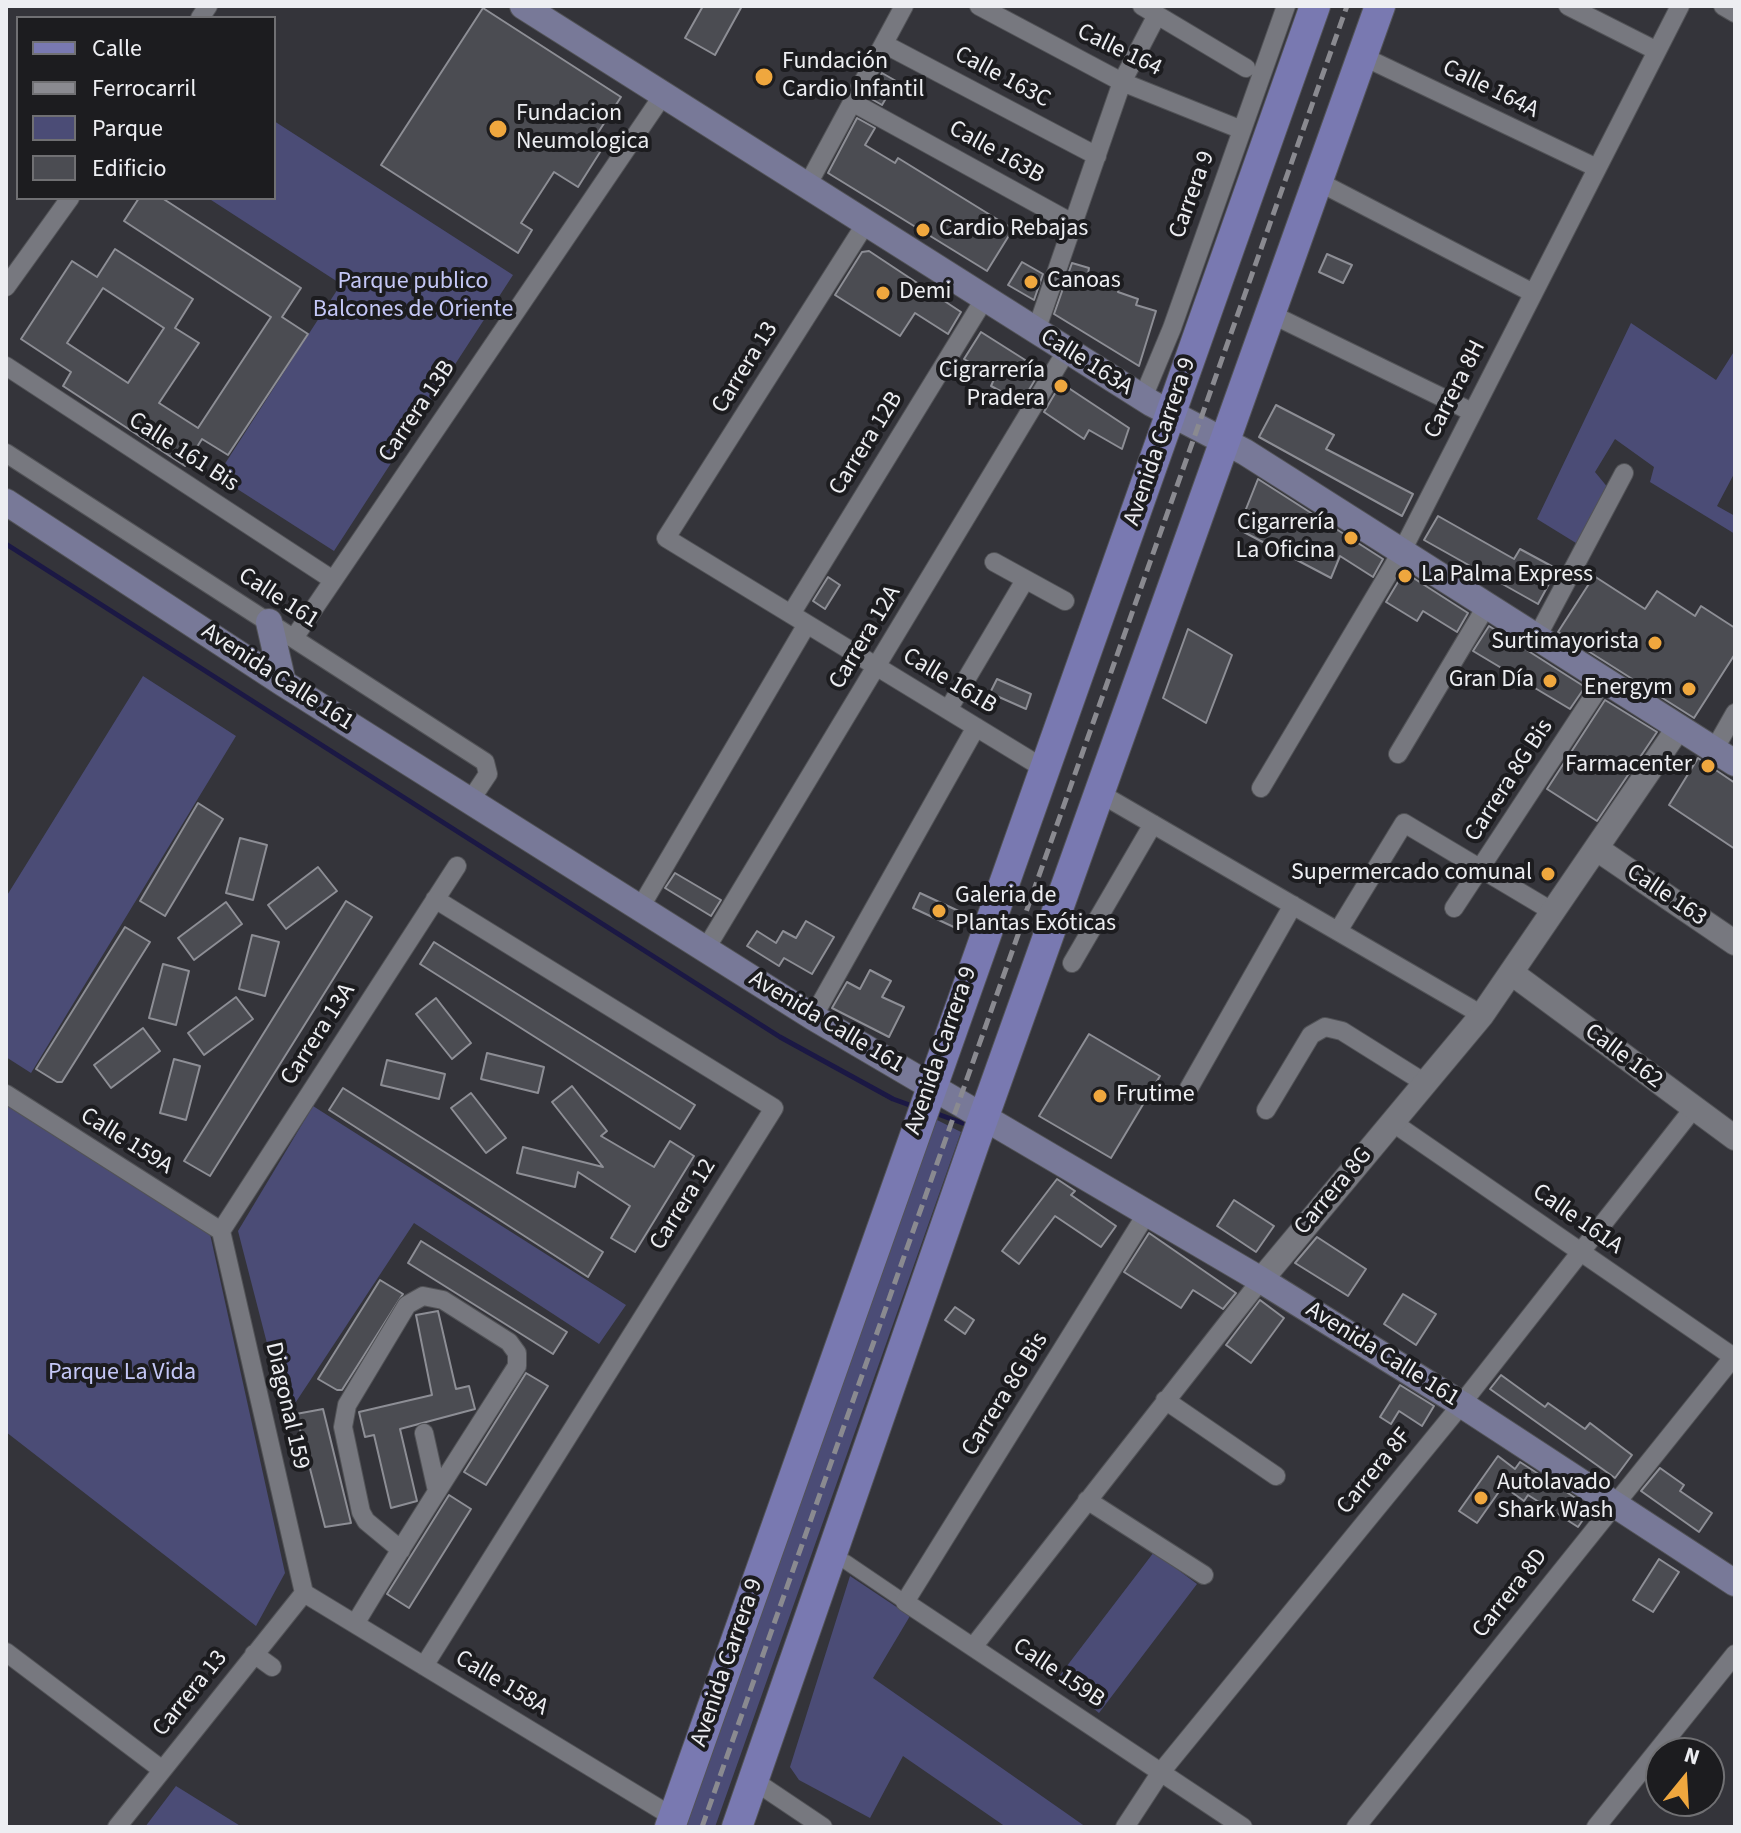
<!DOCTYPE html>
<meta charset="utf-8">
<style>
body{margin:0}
#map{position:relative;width:1741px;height:1833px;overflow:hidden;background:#34343a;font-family:"Source Sans 3",sans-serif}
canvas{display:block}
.frame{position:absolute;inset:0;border:8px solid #edeef2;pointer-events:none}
.legend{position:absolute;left:16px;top:16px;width:260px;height:184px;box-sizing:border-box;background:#1c1c1f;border:2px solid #707073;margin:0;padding:10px 14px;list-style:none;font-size:24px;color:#edeef2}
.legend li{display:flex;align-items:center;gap:16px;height:40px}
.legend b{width:40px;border:2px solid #707073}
.north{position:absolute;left:1645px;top:1737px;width:80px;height:80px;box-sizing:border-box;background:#1c1c1f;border:2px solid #707073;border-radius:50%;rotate:18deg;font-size:22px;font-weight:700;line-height:32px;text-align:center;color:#edeef2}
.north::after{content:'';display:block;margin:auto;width:28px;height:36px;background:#efa73e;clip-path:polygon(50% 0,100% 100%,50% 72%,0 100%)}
</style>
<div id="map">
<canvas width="1741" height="1833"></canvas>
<div class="frame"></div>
<ul class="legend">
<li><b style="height:10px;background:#7979b1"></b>Calle</li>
<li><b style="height:10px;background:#8a8a90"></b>Ferrocarril</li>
<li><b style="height:22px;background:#4b4c76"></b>Parque</li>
<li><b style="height:22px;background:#4b4c52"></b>Edificio</li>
</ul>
<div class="north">N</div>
</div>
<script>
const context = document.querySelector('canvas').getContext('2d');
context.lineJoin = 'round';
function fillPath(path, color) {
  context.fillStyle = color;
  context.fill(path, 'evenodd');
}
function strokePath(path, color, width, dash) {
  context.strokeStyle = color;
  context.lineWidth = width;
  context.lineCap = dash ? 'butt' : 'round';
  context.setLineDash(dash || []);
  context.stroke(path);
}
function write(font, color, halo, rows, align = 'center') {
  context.font = font + ' "Source Sans 3",sans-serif';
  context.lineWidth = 8;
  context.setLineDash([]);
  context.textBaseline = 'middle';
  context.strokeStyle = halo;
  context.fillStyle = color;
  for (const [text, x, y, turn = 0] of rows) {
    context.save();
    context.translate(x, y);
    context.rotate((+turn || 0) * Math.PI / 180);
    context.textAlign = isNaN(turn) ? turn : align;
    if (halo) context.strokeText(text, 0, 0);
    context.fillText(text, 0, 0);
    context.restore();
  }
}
fillPath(new Path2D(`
 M274,121L513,275L334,551L217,476L341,284L208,198H274Z
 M1631,323L1716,380L1735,350V472L1717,506L1735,516V534L1650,482L1654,467L1615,439L1595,472L1609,489L1576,543L1537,519Z
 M143,676L236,736L31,1073L6,1057V897Z
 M6,1104L210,1234L285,1573L256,1626L6,1432Z
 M313,1106L626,1305L599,1344L414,1223L286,1417L238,1231Z
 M935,1119L961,1132L715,1827H683Z
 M1154,1552L1197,1584L1099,1713L1057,1679Z
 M850,1576L910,1616L873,1678L1086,1827H1006L903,1756L870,1818L799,1780L790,1767Z
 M176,1786L242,1827H145Z`), '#4b4c76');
strokePath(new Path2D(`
 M6,544L780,1037L893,1099L915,1107
 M932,1112L968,1125`), '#1b1844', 5);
const building = new Path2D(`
 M703,6H742L715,55L685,38Z
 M483,8L621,97L592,142L602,149L578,187L554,172L521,223L532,230L518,253L381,165Z
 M882,73L896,81L882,105L868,97Z
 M857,118L875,128L865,145L895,163L898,158L1013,229L987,271L828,173Z
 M139,198H162L301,288L282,317L308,334L228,455L202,439L185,466L63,386L71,372L21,339L72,261L97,277L115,249L193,299L175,328L199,343L159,403L198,428L271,317L124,221ZM103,288L164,328L128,383L67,343Z
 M869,251L961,312L948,334L915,313L900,336L835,295L862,252Z
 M1327,254L1352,265L1343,283L1319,272Z
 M1022,262L1043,274L1034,300L1008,285Z
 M1072,263L1089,268L1088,274L1103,279L1101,282L1119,288L1118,292L1138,299L1136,305L1156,311L1139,366L1054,314Z
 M981,332L1041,370L1024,398L1016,393L1013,398L991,386L995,377L964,359Z
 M1061,383L1129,428L1122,449L1089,430L1084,439L1044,412Z
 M1276,405L1334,435L1326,449L1413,494L1402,516L1259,437Z
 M1258,479L1383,559L1373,577L1340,556L1331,578L1238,529Z
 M1438,516L1514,559L1520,549L1557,569L1538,604L1424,540Z
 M1404,572L1468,613L1457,632L1423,611L1417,621L1386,602Z
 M1594,576L1645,609L1657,591L1695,616L1701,606L1735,628V654L1694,718L1558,632Z
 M828,577L840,585L825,609L813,601Z
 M1489,626L1585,687L1570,709L1473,651Z
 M1188,629L1232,655L1206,723L1163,698Z
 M997,679L1031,694L1026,709L990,693Z
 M1605,700L1657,732L1597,821L1547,789Z
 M1698,758L1735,783V849L1669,805Z
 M198,803L223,819L165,916L140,901Z
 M240,838L267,845L253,900L226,893Z
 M318,867L337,891L286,929L268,905Z
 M675,873L721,900L711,916L665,888Z
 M920,893L965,914L958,929L913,908Z
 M346,901L372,917L210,1176L184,1161Z
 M226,902L242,924L194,960L178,938Z
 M806,921L834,937L812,974L784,958L779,966L747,946L757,931L776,943L783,931L796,938Z
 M125,927L150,942L62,1082H57L36,1069Z
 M252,935L279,942L265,996L239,989Z
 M434,942L695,1105L680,1129L420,964Z
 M163,964L189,971L176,1025L149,1018Z
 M870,970L891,981L882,997L904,1007L889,1037L832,1008L847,982L860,989Z
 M236,997L253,1019L204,1055L188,1033Z
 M436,998L471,1043L452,1059L416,1014Z
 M143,1028L160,1051L111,1088L94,1065Z
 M1089,1034L1160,1076L1111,1158L1039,1116Z
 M487,1053L544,1067L538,1093L481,1079Z
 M174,1059L200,1066L186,1120L160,1113Z
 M387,1060L445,1074L439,1099L381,1085Z
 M572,1086L607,1131L601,1136L654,1167L670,1141L694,1156L635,1252L611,1238L630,1206L578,1172L575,1187L517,1173L523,1147L603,1167L552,1102Z
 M343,1088L603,1252L588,1277L329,1110Z
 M471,1093L506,1138L486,1153L451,1108Z
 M1057,1179L1075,1191L1071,1195L1116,1226L1101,1247L1055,1216L1019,1264L1002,1251Z
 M1234,1200L1274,1226L1256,1252L1217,1226Z
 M1149,1233L1236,1293L1223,1309L1193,1290L1181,1308L1124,1272Z
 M1317,1237L1366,1269L1348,1296L1295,1263Z
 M421,1241L567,1332L553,1354L408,1263Z
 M380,1280L403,1294L342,1390H337L318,1379Z
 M1403,1294L1436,1314L1416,1345L1384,1324Z
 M1260,1300L1284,1318L1251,1363L1226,1345Z
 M955,1307L974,1320L965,1334L945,1320Z
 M438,1311L456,1389L469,1386L475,1409L400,1429L417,1501L391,1508L374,1435L365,1437L359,1412L432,1395L416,1315Z
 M526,1373L548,1386L486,1485L464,1472Z
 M1501,1375L1545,1407L1548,1403L1585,1429L1590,1423L1632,1455L1615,1478L1490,1389Z
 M1400,1385L1434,1406L1422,1426L1399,1411L1391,1424L1380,1417Z
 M323,1409L351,1523L325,1527L296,1414Z
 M1498,1456L1515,1469L1520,1462L1591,1508L1578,1527L1528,1495L1524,1501L1503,1486L1477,1523L1459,1511Z
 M1660,1468L1684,1485L1680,1491L1712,1513L1699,1532L1641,1491Z
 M449,1495L471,1509L409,1608L387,1594Z
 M1659,1559L1679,1572L1653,1612L1633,1600Z`);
fillPath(building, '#4b4c52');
strokePath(building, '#8d8e95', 2);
const pedestrian = new Path2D(`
 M846,1562L905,1602`);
const minor = new Path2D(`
 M979,6L1122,82L1242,130
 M1142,6L1246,68
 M1568,6L1657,51
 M1723,6L1735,13
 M200,18L208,6
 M884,44L1097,156
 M1362,56L1597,168
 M852,102L1074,224
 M1317,181L1533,293
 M807,186L904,6
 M866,223L666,538L1043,768
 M6,287L70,198
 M1269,313L1472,412
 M1036,331L1122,82L1157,15
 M6,366L333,580
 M1137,394L1147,388L1172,328L1286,6
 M6,453L485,762L488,774L470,801
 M994,562L1065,601
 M791,614L985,298
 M1537,637L1624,473
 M294,638L663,95
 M948,710L1025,580
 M1714,750L1735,713
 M1398,754L1487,605
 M1261,788L1402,551L1680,6
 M1101,794L1482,1015
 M640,908L807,624
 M1454,908L1604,680
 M1338,931L1404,823L1555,913
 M705,950L1067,350
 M1072,963L1153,824
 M813,1017L976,727
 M1189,1088L1293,905
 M6,1094L221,1231
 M1266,1110L1311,1035L1325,1027L1342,1031L1425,1083
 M1392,1122L1735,1358
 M1147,1213L905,1602L1243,1827
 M221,1231L457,866
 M221,1231L304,1593
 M1165,1400L1276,1476
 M424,1433L437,1491
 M1087,1500L1204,1575
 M304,1593L673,1817
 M355,1624C407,1537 462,1452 517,1366V1353L509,1342L443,1300L423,1296L407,1305L347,1405L343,1427L361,1512L366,1521L401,1550
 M973,1647L1261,1280
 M6,1652L161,1769
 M254,1654L272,1667
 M424,1666L774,1108L435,899
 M753,1780L823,1827
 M117,1827L304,1593
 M1125,1827L1161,1772L1452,1416L1693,1109
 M1356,1827L1735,1355
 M1596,1827L1735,1654`);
const tertiary = new Path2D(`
 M1597,849L1735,943
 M1513,974L1735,1138
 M1261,1280L1482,1015L1679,727`);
const secondary = new Path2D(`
 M523,6L1151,403L1245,452L1735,763
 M6,502L283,683L813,1017L1261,1280L1461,1404L1735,1583
 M269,622L283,683`);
const primary = new Path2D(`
 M670,1827L1315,6
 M737,1827L974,1144L1380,6`);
strokePath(pedestrian, '#525357', 16);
strokePath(minor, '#525357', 20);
strokePath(tertiary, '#525357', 26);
strokePath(secondary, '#525357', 28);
strokePath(primary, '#525357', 32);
strokePath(pedestrian, '#77787f', 14);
strokePath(minor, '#77787f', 18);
strokePath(tertiary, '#77787f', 24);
strokePath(secondary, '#787998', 26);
strokePath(primary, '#7979b1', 30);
strokePath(new Path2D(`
 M702,1827L1347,6`), '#8a8a90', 5, [12, 6]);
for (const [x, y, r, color] of [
 [764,77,10,"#efa73e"],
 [498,129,10,"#efa73e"],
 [923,230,8,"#efa73e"],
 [1031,282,8,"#efa73e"],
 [883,293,8,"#efa73e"],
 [1061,386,8,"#efa73e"],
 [1351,538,8,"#efa73e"],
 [1405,576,8,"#efa73e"],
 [1655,643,8,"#efa73e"],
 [1550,681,8,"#efa73e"],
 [1689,689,8,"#efa73e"],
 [1708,766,8,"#efa73e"],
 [1548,874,8,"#efa73e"],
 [939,911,8,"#efa73e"],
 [1100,1096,8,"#efa73e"],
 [1481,1498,8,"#efa73e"]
]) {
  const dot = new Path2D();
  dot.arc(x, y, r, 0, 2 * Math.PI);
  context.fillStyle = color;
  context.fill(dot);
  strokePath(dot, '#1c1c1f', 3);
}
write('24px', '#edeef2', '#1c1c1f', [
 ["Calle 164",1119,51,26],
 ["Calle 163C",1002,78,28],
 ["Calle 164A",1490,90,26],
 ["Calle 163B",996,153,29],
 ["Carrera 9",1193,195,-70],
 ["Calle 163A",1086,363,32],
 ["Carrera 13",746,368,-58],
 ["Carrera 8H",1456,390,-63],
 ["Carrera 13B",418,412,-56],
 ["Avenida Carrera 9",1161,442,-71],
 ["Carrera 12B",867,444,-58],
 ["Calle 161 Bis",183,453,33],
 ["Calle 161",278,599,33],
 ["Carrera 12A",866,638,-59],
 ["Avenida Calle 161",277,678,33],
 ["Calle 161B",949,682,31],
 ["Carrera 8G Bis",1510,781,-57],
 ["Calle 163",1666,896,34],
 ["Avenida Calle 161",826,1023,31],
 ["Carrera 13A",319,1035,-57],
 ["Avenida Carrera 9",942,1051,-71],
 ["Calle 162",1623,1057,37],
 ["Calle 159A",126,1142,32],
 ["Carrera 8G",1334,1192,-50],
 ["Carrera 12",684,1205,-58],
 ["Calle 161A",1577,1220,35],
 ["Avenida Calle 161",1382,1355,32],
 ["Carrera 8G Bis",1006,1395,-58],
 ["Diagonal 159",286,1406,77],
 ["Carrera 8F",1375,1472,-51],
 ["Carrera 8D",1511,1594,-52],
 ["Avenida Carrera 9",728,1663,-71],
 ["Calle 159B",1058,1674,34],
 ["Calle 158A",501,1684,31],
 ["Carrera 13",191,1694,-51]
]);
write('24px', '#edeef2', '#1c1c1f', [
 ["Fundación",782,63],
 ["Cardio Infantil",782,91],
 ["Fundacion",516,115],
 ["Neumologica",516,143],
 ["Cardio Rebajas",939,230],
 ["Canoas",1047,282],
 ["Demi",899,293],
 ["Cigrarrería",1045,372,"right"],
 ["Pradera",1045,400,"right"],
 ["Cigarrería",1335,524,"right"],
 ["La Oficina",1335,552,"right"],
 ["La Palma Express",1421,576],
 ["Surtimayorista",1639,643,"right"],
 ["Gran Día",1534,681,"right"],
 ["Energym",1673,689,"right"],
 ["Farmacenter",1692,766,"right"],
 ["Supermercado comunal",1532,874,"right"],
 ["Galeria de",955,897],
 ["Plantas Exóticas",955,925],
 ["Frutime",1116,1096],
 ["Autolavado",1497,1484],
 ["Shark Wash",1497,1512]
], 'left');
write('24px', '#c4c7f6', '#1c1c1f', [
 ["Parque publico",413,283],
 ["Balcones de Oriente",413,311],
 ["Parque La Vida",122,1374]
]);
</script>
